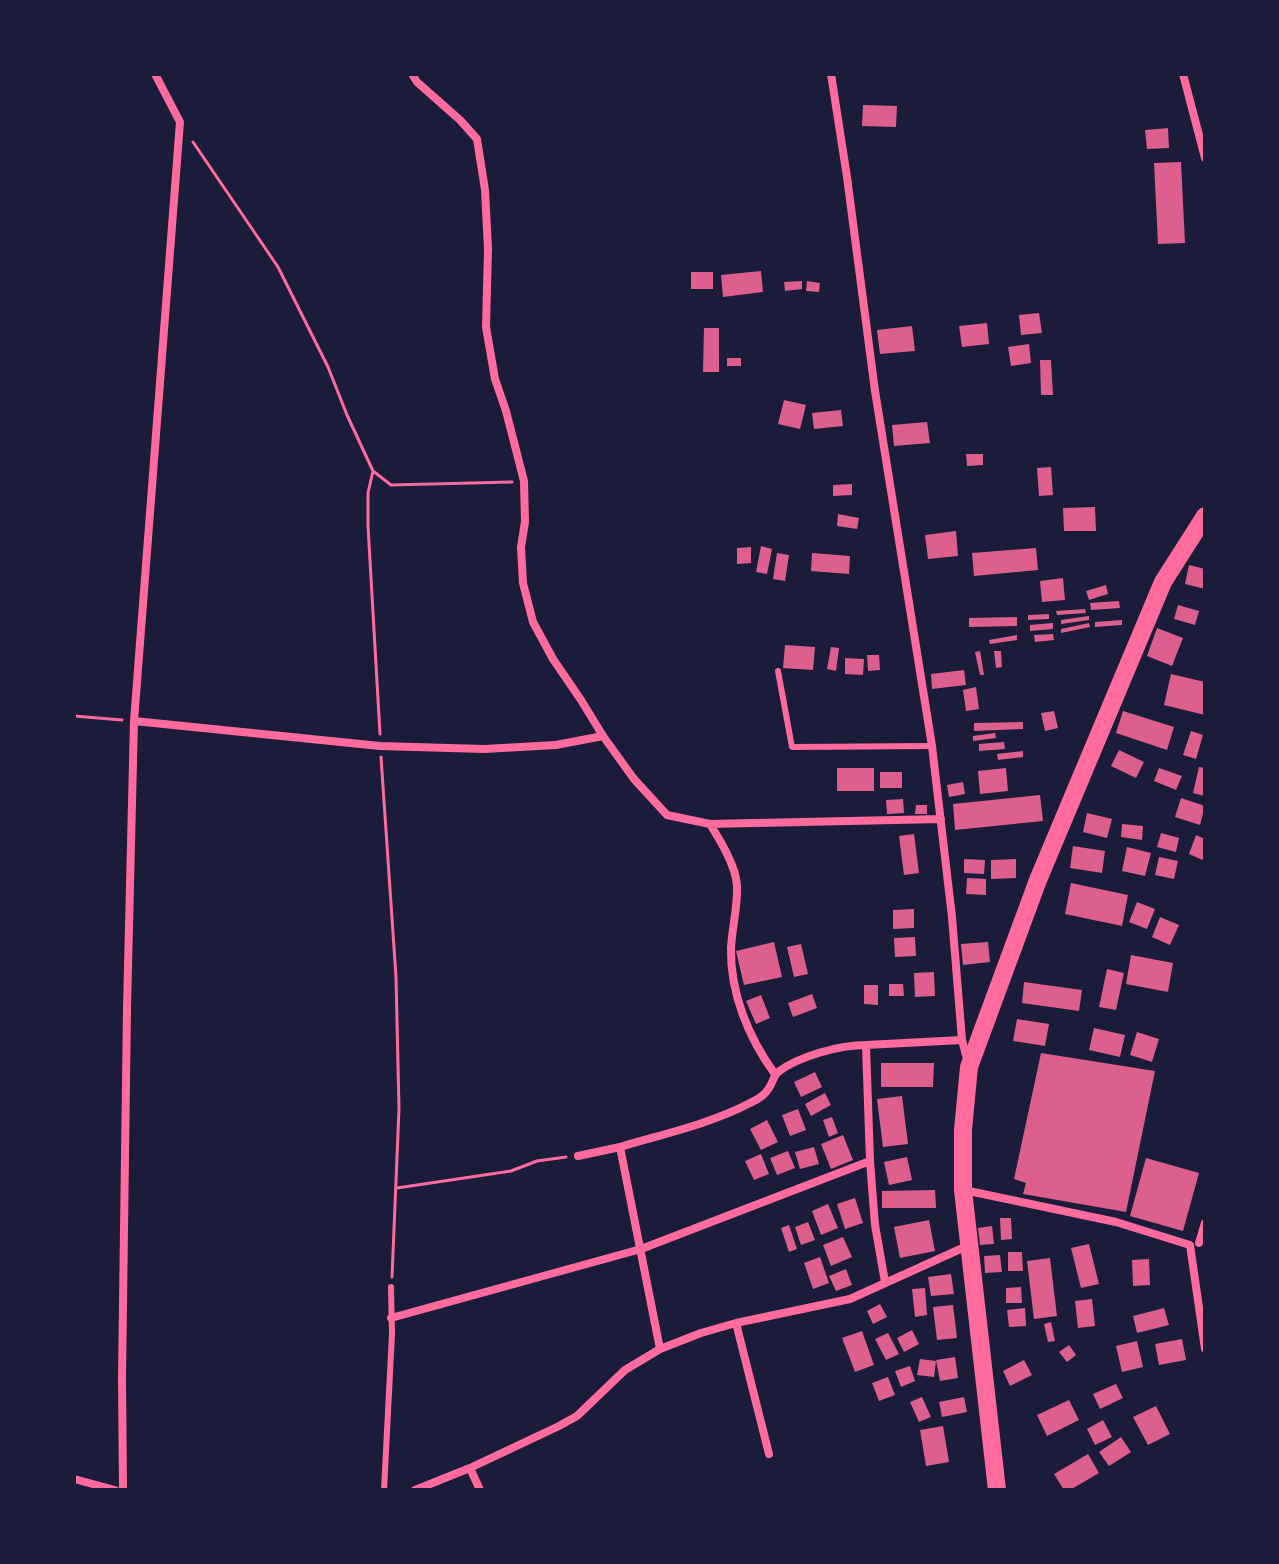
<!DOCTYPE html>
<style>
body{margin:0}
#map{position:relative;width:1279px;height:1564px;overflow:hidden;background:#1b1b3a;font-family:Arial,sans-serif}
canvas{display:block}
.frame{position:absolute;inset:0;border:76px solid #1b1b3a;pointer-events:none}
</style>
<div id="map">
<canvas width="1279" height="1564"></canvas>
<div class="frame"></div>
</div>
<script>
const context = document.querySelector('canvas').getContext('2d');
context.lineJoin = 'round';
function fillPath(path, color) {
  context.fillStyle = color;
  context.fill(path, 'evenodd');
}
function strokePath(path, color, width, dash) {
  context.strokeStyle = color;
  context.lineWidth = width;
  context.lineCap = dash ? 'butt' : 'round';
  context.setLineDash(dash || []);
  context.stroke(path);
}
fillPath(new Path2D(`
 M863,105L897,106L896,127L862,126Z
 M1168,128L1169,148L1147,149L1145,130Z
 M1181,162L1185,243L1158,244L1154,163Z
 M761,271L763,292L723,297L721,275Z
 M691,272H713V289H691Z
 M802,281V289L785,291L784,282Z
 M807,281L820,283L819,292L806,291Z
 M1039,313L1042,333L1021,335L1019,315Z
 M987,323L989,344L962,347L959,326Z
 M912,326L915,351L880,354L877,330Z
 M704,328H719V372H703Z
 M1029,344L1031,363L1011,366L1008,347Z
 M727,358H741V366H727Z
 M1040,360H1051L1053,395H1041Z
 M784,400L806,405L800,429L778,424Z
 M841,410L843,426L814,429L812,413Z
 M927,422L930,443L894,446L892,425Z
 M966,454H983V465L967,466Z
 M1051,467L1053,495L1039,496L1037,468Z
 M852,484V495L833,496V485Z
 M1095,507L1096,531H1064L1063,508Z
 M838,514L859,518L857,529L837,526Z
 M956,531L958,556L928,559L925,535Z
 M761,546L772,549L767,574L756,572Z
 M751,547V563L737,564V548Z
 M1036,548L1038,570L974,576L972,553Z
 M777,553L789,555L785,581L773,579Z
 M812,553L850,556L849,574L811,571Z
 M1189,565L1205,569V589L1185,584Z
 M1063,578L1065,600L1042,602L1040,581Z
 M1106,585L1108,594L1089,600L1086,591Z
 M1119,601L1120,608L1091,610L1090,603Z
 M1178,605L1199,611L1195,625L1174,619Z
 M1085,609L1086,613L1057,615L1056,611Z
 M1049,614V619L1028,620V615Z
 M1089,616V620L1061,624V620Z
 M1017,617V626L969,627V618Z
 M1122,620V625L1095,627V622Z
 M1053,623V629L1030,631V625Z
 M1089,623L1090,627L1061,633V629Z
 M1157,628L1183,638L1172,666L1147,656Z
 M1053,634L1054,640L1035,642L1034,635Z
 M1017,635V640L990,644L989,640Z
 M785,645L815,647L813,670L783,668Z
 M831,647L839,648L836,671L827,669Z
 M980,651L984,675H980L975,652Z
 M994,651H1001L1002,667L996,668Z
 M867,655H879L880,670L868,671Z
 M845,658L864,659L863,675L845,674Z
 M964,670L966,685L932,689L931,674Z
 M1171,674L1205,682V715L1164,705Z
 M976,687L979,709L966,711L963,690Z
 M1054,711L1058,728L1045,731L1041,713Z
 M1123,711L1174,727L1167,750L1116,733Z
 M1023,722V729L974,731V723Z
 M1191,731L1203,735L1196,759L1183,755Z
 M995,733L996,738L973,741V736Z
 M1004,742L1005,749L979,751V744Z
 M1119,750L1144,762L1136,778L1111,766Z
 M1023,751V757L998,760L997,754Z
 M1199,767L1205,768V796L1193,793Z
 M837,768H874V791H837Z
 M1006,768L1008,791L980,794L978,771Z
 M1159,768L1182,776L1176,790L1154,781Z
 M880,772H902V788H880Z
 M963,782L965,794L949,797L947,785Z
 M1040,795L1043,821L955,830L953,804Z
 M1181,798L1205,806L1200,825L1175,817Z
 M903,799L904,813L887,814L886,800Z
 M916,805H927V814H915Z
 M1087,813L1112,819L1107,838L1083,832Z
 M1122,824L1143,826L1142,840L1121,837Z
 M1161,833L1179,838L1176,852L1157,847Z
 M914,834L919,873L904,875L899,836Z
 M1196,835L1205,839V861L1189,854Z
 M1073,846L1105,851L1102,873L1070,868Z
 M1127,847L1151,853L1145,876L1122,871Z
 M1159,857L1178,861L1174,879L1155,875Z
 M964,859L985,860L984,874L964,873Z
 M1016,859V878L991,879V860Z
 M967,878L986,879V895L966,894Z
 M1071,883L1128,895L1122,926L1065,914Z
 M1137,902L1155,909L1147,929L1129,922Z
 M914,909V928L893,929V910Z
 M1160,917L1179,925L1170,945L1152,937Z
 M915,937L916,956L895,957L894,938Z
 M774,942L782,977L744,985L736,951Z
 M988,942L990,962L963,965L961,944Z
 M801,944L808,974L794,977L787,947Z
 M1131,955L1173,963L1168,992L1126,984Z
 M1107,969L1124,973L1116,1010L1099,1007Z
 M934,972L935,996L915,997L914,973Z
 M1024,982L1082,990L1079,1011L1022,1003Z
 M889,984H903L904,996H889Z
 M864,985H878V1005L864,1004Z
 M812,994L817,1008L793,1017L788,1003Z
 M761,995L770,1018L756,1024L746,1001Z
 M1017,1019L1049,1024L1045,1046L1013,1041Z
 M1094,1028L1125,1035L1120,1057L1089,1050Z
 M1137,1032L1159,1039L1152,1062L1130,1055Z
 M1041,1053L1155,1071L1126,1212L1023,1194L1026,1183L1014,1179Z
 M881,1063H934L933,1087H881Z
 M815,1072L822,1087L801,1097L794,1082Z
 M825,1093L831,1105L811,1116L805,1104Z
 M902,1096L908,1144L883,1147L877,1099Z
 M798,1109L806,1130L790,1136L782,1115Z
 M832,1117L838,1133L829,1137L823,1120Z
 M767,1120L778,1142L761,1150L750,1129Z
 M843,1135L853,1160L831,1169L821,1144Z
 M814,1147L819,1164L800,1169L795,1152Z
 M788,1151L795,1168L777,1175L770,1158Z
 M761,1154L769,1174L754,1180L745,1161Z
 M907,1157L912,1180L889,1185L884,1162Z
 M1146,1158L1199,1173L1183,1231L1130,1216Z
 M935,1190L936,1208H882V1191Z
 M855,1198L863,1223L845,1229L837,1204Z
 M828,1204L838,1228L821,1235L812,1211Z
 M1000,1218H1011L1012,1239L1001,1240Z
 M929,1220L935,1251L900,1258L894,1227Z
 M808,1222L815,1240L801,1245L795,1227Z
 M789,1225L797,1249L789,1252L781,1228Z
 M992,1226L994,1244L980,1245L978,1228Z
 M843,1237L852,1257L831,1266L823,1245Z
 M1089,1244L1099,1284L1081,1288L1071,1248Z
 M1008,1252H1022L1023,1271H1008Z
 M1000,1255L1002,1272L985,1273L984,1256Z
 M820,1257L829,1283L813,1289L804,1263Z
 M1050,1258L1057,1316L1034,1319L1027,1261Z
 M1149,1259L1150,1285L1133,1286L1132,1260Z
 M846,1269L852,1285L836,1291L829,1276Z
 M951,1274L954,1294L931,1296L928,1277Z
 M1021,1287L1022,1303H1006V1288Z
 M925,1288L927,1315L915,1317L912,1289Z
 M1092,1299L1095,1326L1078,1328L1075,1301Z
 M880,1304L887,1317L873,1324L867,1311Z
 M953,1305L957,1338L937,1340L933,1307Z
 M1025,1308L1026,1326L1009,1327L1007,1310Z
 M1164,1308L1169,1325L1137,1333L1133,1316Z
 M1051,1322L1055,1341L1048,1342L1044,1324Z
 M912,1330L919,1344L904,1352L897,1338Z
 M862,1331L874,1365L855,1372L842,1338Z
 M888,1333L899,1354L886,1360L875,1339Z
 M1182,1339L1186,1360L1159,1365L1155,1344Z
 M1137,1341L1143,1367L1122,1372L1116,1346Z
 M1069,1345L1076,1355L1067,1362L1059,1352Z
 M955,1357L958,1378L940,1381L936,1360Z
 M920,1359L936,1361L934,1377L917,1375Z
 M1024,1360L1032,1375L1010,1386L1003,1371Z
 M910,1366L915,1381L901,1387L895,1371Z
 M888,1377L895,1395L879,1401L872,1383Z
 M1116,1384L1123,1398L1100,1409L1093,1394Z
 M922,1397L931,1417L919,1422L910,1402Z
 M964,1397L967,1412L942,1417L939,1402Z
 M1069,1400L1079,1420L1047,1436L1037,1415Z
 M1156,1406L1170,1434L1148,1445L1133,1417Z
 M1103,1420L1112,1437L1095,1445L1087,1429Z
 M943,1426L949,1462L926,1466L920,1430Z
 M1121,1437L1131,1452L1109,1466L1099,1452Z
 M1088,1454L1099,1473L1070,1490H1064L1054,1474Z`), '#dd5f8e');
strokePath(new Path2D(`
 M193,142L278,267L328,367L347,415L373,471L368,493V526L380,734
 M373,471L391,485L512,482
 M74,716L122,720
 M381,757L396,977L399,1109L392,1277
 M397,1188L511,1171L537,1161L566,1157`), '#ff6b9d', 3);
strokePath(new Path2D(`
 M778,671L792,747L932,746
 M384,1490L392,1334L391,1287`), '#ff6b9d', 6);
strokePath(new Path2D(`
 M412,74L417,82L460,120L477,139L485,190L488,249L486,327L495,379L506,411L524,481L525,522L521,547L523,583L533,622L553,659L581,700L603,736L634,779L667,815L710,824C721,842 736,866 737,886C738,906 732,928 731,948C730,993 749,1039 775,1074
 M831,74L847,177L875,391L932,746L952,917L962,1040L967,1059
 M1183,74L1205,158
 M134,721L380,746L484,749L556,745L603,736
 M710,824L941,819
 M866,1045L962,1040
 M578,1156L620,1147
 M964,1190L1116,1222L1190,1245L1205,1349
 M1199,1243L1205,1223
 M391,1318L641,1249L870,1161
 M736,1323L769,1454
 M660,1349L620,1147C663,1134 710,1124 750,1103C757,1100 765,1095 769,1088C773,1082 773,1077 778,1072C799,1056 840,1045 866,1045L870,1161L875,1225L885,1282
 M470,1468L480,1490
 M74,1479L115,1490
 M123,1490L122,1378L127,1008L134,721L180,122L155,74
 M415,1490L470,1468L559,1426L577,1416L625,1370L660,1349L701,1333L736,1323L850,1299L967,1246`), '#ff6b9d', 8);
strokePath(new Path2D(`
 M997,1490L963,1190V1130L969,1067L1038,880L1163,582L1205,516`), '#ff6b9d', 18);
</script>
